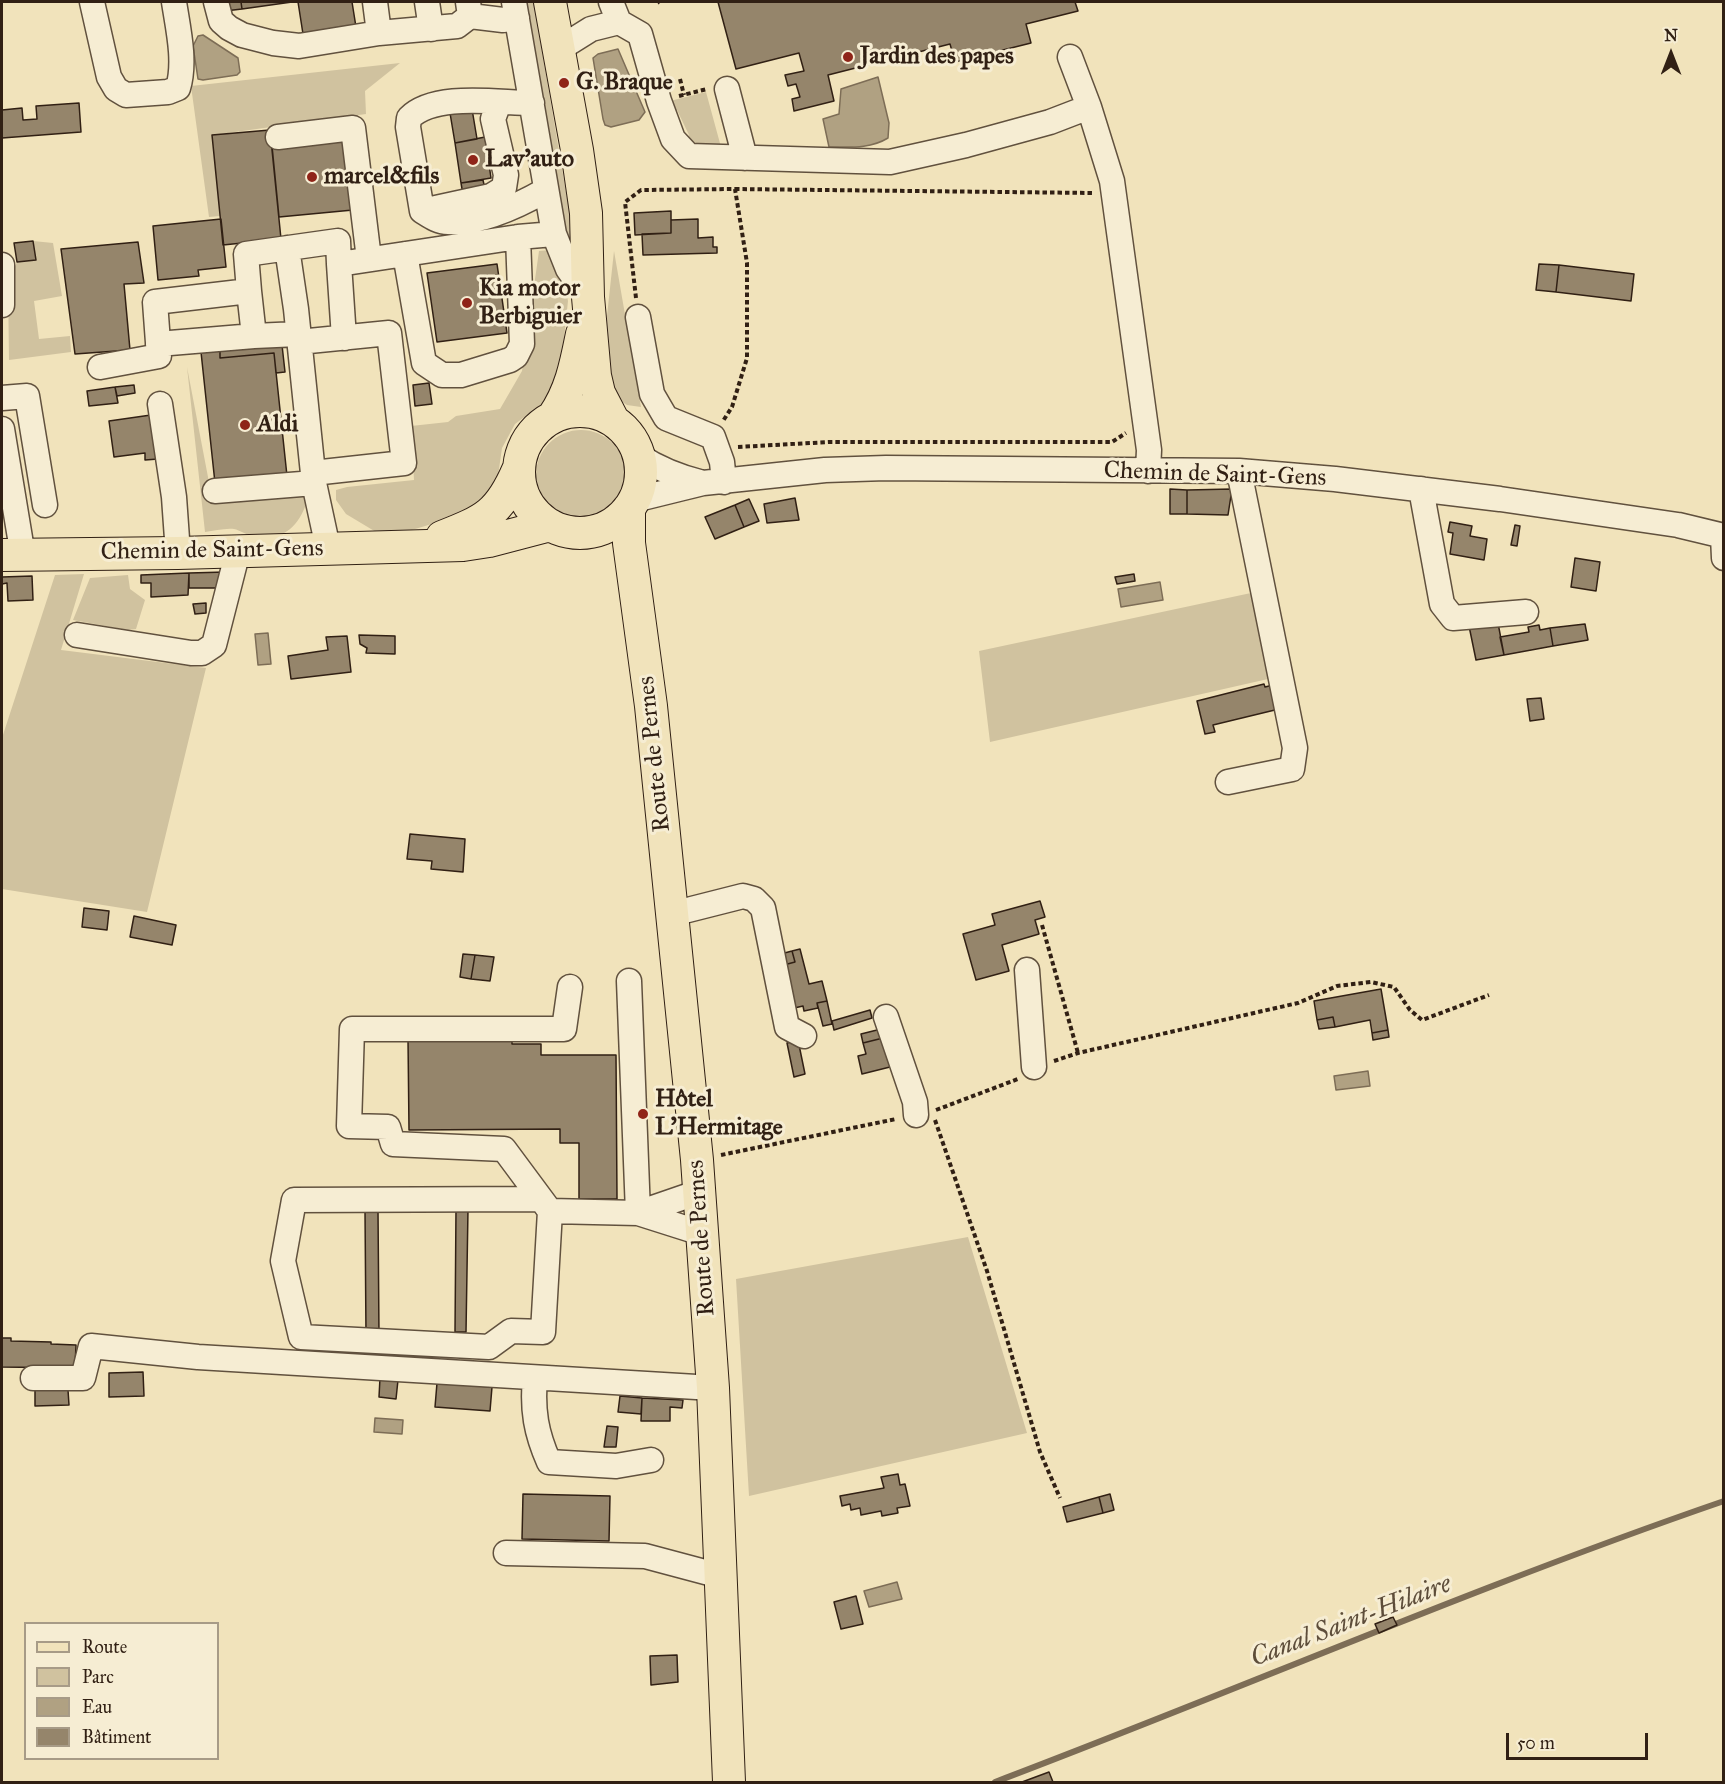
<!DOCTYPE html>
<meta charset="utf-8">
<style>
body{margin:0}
#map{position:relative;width:1725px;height:1784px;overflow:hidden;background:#f1e3bb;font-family:"IM FELL Great Primer",serif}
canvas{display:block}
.frame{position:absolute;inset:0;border:3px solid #312014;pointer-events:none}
.legend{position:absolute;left:24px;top:1622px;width:195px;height:138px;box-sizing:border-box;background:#f6edd3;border:2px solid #a79b87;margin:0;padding:8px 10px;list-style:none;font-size:18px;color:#312014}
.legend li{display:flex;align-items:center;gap:12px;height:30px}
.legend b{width:30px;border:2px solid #a79b87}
.north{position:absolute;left:1641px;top:24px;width:60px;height:60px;-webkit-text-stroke:4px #f6edd3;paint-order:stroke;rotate:0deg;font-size:16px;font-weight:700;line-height:24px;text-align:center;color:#312014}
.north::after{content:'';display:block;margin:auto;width:21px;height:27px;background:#312014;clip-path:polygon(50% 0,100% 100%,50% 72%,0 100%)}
.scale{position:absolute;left:1506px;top:1733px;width:142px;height:27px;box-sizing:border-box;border:3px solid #312014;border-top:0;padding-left:8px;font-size:18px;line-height:21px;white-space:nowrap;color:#312014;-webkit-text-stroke:4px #f6edd3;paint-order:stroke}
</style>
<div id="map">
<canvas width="1725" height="1784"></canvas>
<div class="frame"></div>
<ul class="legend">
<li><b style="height:8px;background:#f1e3bb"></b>Route</li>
<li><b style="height:16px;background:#d0c29f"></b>Parc</li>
<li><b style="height:16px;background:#b0a182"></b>Eau</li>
<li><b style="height:16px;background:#95856b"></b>Bâtiment</li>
</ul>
<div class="north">N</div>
<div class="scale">50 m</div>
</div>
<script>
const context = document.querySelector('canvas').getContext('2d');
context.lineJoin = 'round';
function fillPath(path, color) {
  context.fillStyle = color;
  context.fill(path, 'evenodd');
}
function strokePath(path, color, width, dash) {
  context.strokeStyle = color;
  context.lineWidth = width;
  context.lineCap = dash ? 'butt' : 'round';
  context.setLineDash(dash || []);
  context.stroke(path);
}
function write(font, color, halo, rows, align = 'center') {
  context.font = font + ' "IM FELL Great Primer",serif';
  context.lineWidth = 6;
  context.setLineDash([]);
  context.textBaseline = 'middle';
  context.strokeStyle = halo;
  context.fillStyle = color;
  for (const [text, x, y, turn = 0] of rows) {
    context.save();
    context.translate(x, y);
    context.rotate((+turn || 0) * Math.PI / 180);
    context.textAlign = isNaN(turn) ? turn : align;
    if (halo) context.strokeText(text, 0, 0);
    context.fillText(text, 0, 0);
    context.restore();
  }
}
fillPath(new Path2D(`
 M521,2H533L535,10L575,245L572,264Z
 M400,63L365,91L366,114L213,135L220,216L209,217L191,86Z
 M706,92L721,147L703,146L687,139L689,135L677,110H672L670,101Z
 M33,241L53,243L62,296L34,301L39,339L70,336L71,352L9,360L8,283L17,262L36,260Z
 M550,250L565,286L568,301L559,386L550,398L515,424L502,448L496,490L488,502L452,518L405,532H376L346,514L336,500V490L347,487L414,480L411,426L448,422L456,416L500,409L522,371L539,251Z
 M614,251L641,407L627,405L616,398L603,353Z
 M187,367L212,498L298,492L308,498C300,526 283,543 252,536C246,535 240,530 234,529C225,528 214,531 205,532Z
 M536 475a45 45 0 1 1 90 0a45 45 0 1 1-90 0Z
 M84,574L61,650L206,668L147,912L2,889V738L55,575Z
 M128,575L130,589L145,600L136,629L128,630L73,620L90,578Z
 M1251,593L1268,679L990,742L979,651Z
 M968,1237L1027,1433L749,1496L736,1279Z`), '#d0c29f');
const water = new Path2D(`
 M203,35L238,58L240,72L237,75L203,80L198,79L193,46L198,36Z
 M618,49L645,112L639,120L611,127L605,125L603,119L593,58L598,54Z
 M878,77L889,123L888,138C870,149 850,147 829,147L823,119L839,114L841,89Z
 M1160,582L1163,600L1121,607L1118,589Z
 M268,633L271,664L258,665L255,634Z
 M1368,1071L1370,1086L1336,1090L1334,1076Z
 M375,1418L403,1420L402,1434L374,1432Z
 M897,1582L902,1599L869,1607L864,1591Z`);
fillPath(water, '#b0a182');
strokePath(water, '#7d6d56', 1.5);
strokePath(new Path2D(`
 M995,1782C1238,1690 1477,1586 1724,1501`), '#7d6d56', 6);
const building = new Path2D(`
 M223,2H241L242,9L225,11Z
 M241,2H292L242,9Z
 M298,2H352L356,27L303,34Z
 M718,2H1075L1078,11L1026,24L1031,43L955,62L950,44L828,75L834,101L794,111L792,99L800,97L796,84L788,86L785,75L804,71L799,53L736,69Z
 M79,103L81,132L2,138V110L22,108L23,120L37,119L36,106Z
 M472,109L477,139L455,143L450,113Z
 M270,130L281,239L223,245L212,135Z
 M485,137L491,178L461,183L455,143Z
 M346,138L353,210L279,217L272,146Z
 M483,180L489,208L466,212L461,183Z
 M671,211V233L635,235L634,213Z
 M221,219L226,267L198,270L199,276L158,280L153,226Z
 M698,219V238L713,237V247H717V253L643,255L642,234L671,233V220Z
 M33,241L36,260L17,262L14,243Z
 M138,242L144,283L124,284L130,350L75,354L61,249Z
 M497,264L507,333L437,342L427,273Z
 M1539,264L1559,265L1556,292L1536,290Z
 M1559,265L1634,274L1631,301L1556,292Z
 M282,345L285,372L276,373L274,353L220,358V350Z
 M220,350V358L274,353L287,476L215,483L201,352Z
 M429,383L432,404L415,406L413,385Z
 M134,385L135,393L117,396L115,387Z
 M115,387L118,403L89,406L87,391Z
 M151,415L158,459L145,460V453L114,457L109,421Z
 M1170,489L1187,490V514H1170Z
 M1232,489L1228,515L1187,514V490Z
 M795,498L799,520L767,523L764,504Z
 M749,499L759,521L744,527L735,505Z
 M735,505L744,527L715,539L705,517Z
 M1450,522L1472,526L1470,536L1487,539L1484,560L1450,554L1453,533L1448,532Z
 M1515,525L1520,526L1517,546L1511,545Z
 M1575,558L1600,562L1596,591L1571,587Z
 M226,572L222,588H189V573Z
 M189,573L188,595L151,597V583H141V575Z
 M1134,574L1135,581L1117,584L1115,577Z
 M32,576L33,600L8,601L7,583L2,584V592V577Z
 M206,603V613L195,614L193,604Z
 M1498,623L1504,655L1476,660L1469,626Z
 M1585,624L1588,640L1553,646L1550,628Z
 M1539,625L1540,630L1550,628L1553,646L1504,655L1500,637L1529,632L1528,627Z
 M359,635L395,636V654L366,653L367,648L360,644Z
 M347,636L351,672L291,679L288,656L328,650L326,637Z
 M1264,684L1265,687L1273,685L1279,709L1213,725L1215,732L1205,734L1197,701Z
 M1541,698L1544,719L1530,721L1527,699Z
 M410,834L465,839L463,872L431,869L432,861L407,859Z
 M1040,901L1045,917L1035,920L1039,934L1002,945L1009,971L976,980L963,934L995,925L992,914Z
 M84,908L109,911L107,930L82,927Z
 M134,916L176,925L172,945L130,937Z
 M800,949L809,984L822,981L827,1001L817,1003L818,1008L804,1011L803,1006L790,1009L780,966L795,962L792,951Z
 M792,951L795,962L780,966L777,955Z
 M463,954L475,955L471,979L460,977Z
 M475,955L494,957L490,981L471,979Z
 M1381,989L1388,1030L1372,1033L1370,1020L1335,1027L1333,1017L1317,1020L1314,1001Z
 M827,1001L832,1024L823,1026L817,1003Z
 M870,1010L872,1018L834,1030L832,1021Z
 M1333,1017L1335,1027L1319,1029L1317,1020Z
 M881,1029L883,1038L863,1043L861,1034Z
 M1388,1030L1389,1037L1373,1040L1372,1033Z
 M512,1038V1044H541V1055H616L617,1199H579V1143H560V1129L409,1130L408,1039Z
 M883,1038L898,1065L862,1074L858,1056L866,1054L863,1043Z
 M798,1040L805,1074L794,1077L787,1043Z
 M456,1209H468L466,1332H455Z
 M365,1211H378L379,1335H366Z
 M2,1338H11V1341L51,1342V1344L76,1345L75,1368L2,1367Z
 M143,1372L144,1396L109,1397V1373Z
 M380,1378L398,1380L396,1399L379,1397Z
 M437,1383L492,1387L490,1411L435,1407Z
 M35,1390H68L69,1405L35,1406Z
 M620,1396L642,1398L641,1414L618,1412Z
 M642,1398L683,1400L682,1408L670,1407V1421H641Z
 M607,1426L618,1427L616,1447H604Z
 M898,1474L900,1485L905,1484L910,1506L897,1508L898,1513L882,1516L881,1511L861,1515L860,1508L851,1510L850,1504L842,1506L840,1496L884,1488L881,1477Z
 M523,1494L610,1496L609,1541L522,1539Z
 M1110,1494L1114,1510L1103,1513L1099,1497Z
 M1099,1497L1103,1513L1067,1522L1063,1507Z
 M856,1596L863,1624L841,1629L834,1602Z
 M1393,1617L1397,1625L1379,1633L1375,1624Z
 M677,1655L678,1682L651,1685L650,1656Z
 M1049,1772L1053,1782H1022Z`);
fillPath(building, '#95856b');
strokePath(building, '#312014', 1.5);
const minor = new Path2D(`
 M92,2L109,77L116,89L126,95L168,92L178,88C186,62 178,28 174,2
 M216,2L221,21L229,28L242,35L273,43L299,46L379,33L457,26L470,16L468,2
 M375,2L379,33
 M427,2L431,29
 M514,2L554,234L568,269L588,297
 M611,2L619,22
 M470,16L503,20L517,18
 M559,49L591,29L619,22L640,34L659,101L673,139L689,156L890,162L966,145L1050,122L1089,107L1070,57
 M727,89L745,158
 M532,103C498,103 435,92 409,118L408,127L422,211C430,216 438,222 448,222C481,224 518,206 546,190
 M1089,107L1112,181L1149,450L1148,471
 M278,137L353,128L369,259
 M422,211L491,196L504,188L506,175L493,119L499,103
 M287,248L296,309L314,483L328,548
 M405,254L424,363L442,375H461L510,360L516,356L522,344L518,237
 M339,264L344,338
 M249,291L254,336L298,334
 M2,305V265
 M638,317L652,394L666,418L713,437L722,462L724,482
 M299,342L389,333L404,463L313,473
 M158,344L254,336
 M100,367L159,356L155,302L249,291L246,254L338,241L339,264L518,237L554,234
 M2,398L27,396L45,505
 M160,404L174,497L178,553
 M2,429L23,556
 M639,456C660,470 679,477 703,483
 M1421,489L1442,604L1453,618L1526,612
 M215,491L314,483
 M634,500L703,483L825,470L886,468L1239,471L1335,479L1500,499L1678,525L1724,536
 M1723,536L1724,558
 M77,635L191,653H202L214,645L238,551
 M1228,782L1292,769L1295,748L1239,471
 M672,914L743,896L754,899L763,908L787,1027L804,1036
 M1027,970L1034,1067
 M629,981L638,1213
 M570,987L564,1029H352L349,1126L388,1127L393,1144L504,1149L550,1211L638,1213L701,1233
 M886,1017L915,1102L916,1115
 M541,1199L294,1200L283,1261L301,1337L489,1347L511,1331L543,1332L550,1211
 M638,1213L699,1192
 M33,1378H83L91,1346L198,1357L713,1388
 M535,1378C532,1410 536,1433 549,1462L616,1466L651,1460
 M506,1553L645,1556L720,1576`);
const major = new Path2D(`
 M550,2L577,150L586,213L588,297L595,376L599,393L613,420
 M519 472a61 61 0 1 1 122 0a61 61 0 1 1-122 0Z
 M553,417C571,391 576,364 582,334
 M629,508V543L651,706L697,1160L713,1388L729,1782
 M442,537C485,520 499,514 518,470
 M2,555L178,553L463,545L489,541L550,525`);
strokePath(minor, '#61513e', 27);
strokePath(major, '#312014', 34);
strokePath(new Path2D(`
 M659,2L660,3
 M680,79L684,95
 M679,96L707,89
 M735,189L1094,193
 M636,298L625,202L641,190L735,189L747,263V358L732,407L723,421
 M738,447L829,442H1112L1126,433
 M1042,925L1078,1053
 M1054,1061L1078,1053L1298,1003L1337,986L1371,982L1394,987L1410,1010L1422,1020L1489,995
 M936,1110L1018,1079
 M935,1120L987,1271L1040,1452L1060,1498
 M721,1155L896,1119`), '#312014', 4, [4.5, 3]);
strokePath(minor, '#f6edd3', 24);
strokePath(major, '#f1e3bb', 32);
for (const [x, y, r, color] of [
 [848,57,6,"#8f2418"],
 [564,83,6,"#8f2418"],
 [473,160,6,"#8f2418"],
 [312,177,6,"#8f2418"],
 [467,303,6,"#8f2418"],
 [245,425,6,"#8f2418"],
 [643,1114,6,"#8f2418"]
]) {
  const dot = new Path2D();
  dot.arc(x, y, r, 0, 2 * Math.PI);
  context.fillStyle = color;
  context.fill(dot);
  strokePath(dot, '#f6edd3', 2);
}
write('bold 24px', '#312014', '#f6edd3', [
 ["Jardin des papes",860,57],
 ["G. Braque",576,83],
 ["Lav'auto",485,160],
 ["marcel&fils",324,177],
 ["Kia motor",479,289],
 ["Berbiguier",479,317],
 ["Aldi",257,425],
 ["Hôtel",655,1100],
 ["L'Hermitage",655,1128]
], 'left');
write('24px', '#312014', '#f6edd3', [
 ["Chemin de Saint-Gens",1215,475,2],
 ["Chemin de Saint-Gens",212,551,-1],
 ["Route de Pernes",655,754,-96],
 ["Route de Pernes",702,1238,-94]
]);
write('italic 26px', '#5d4d3a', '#f6edd3', [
 ["Canal Saint-Hilaire",1351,1622,-21]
]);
</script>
